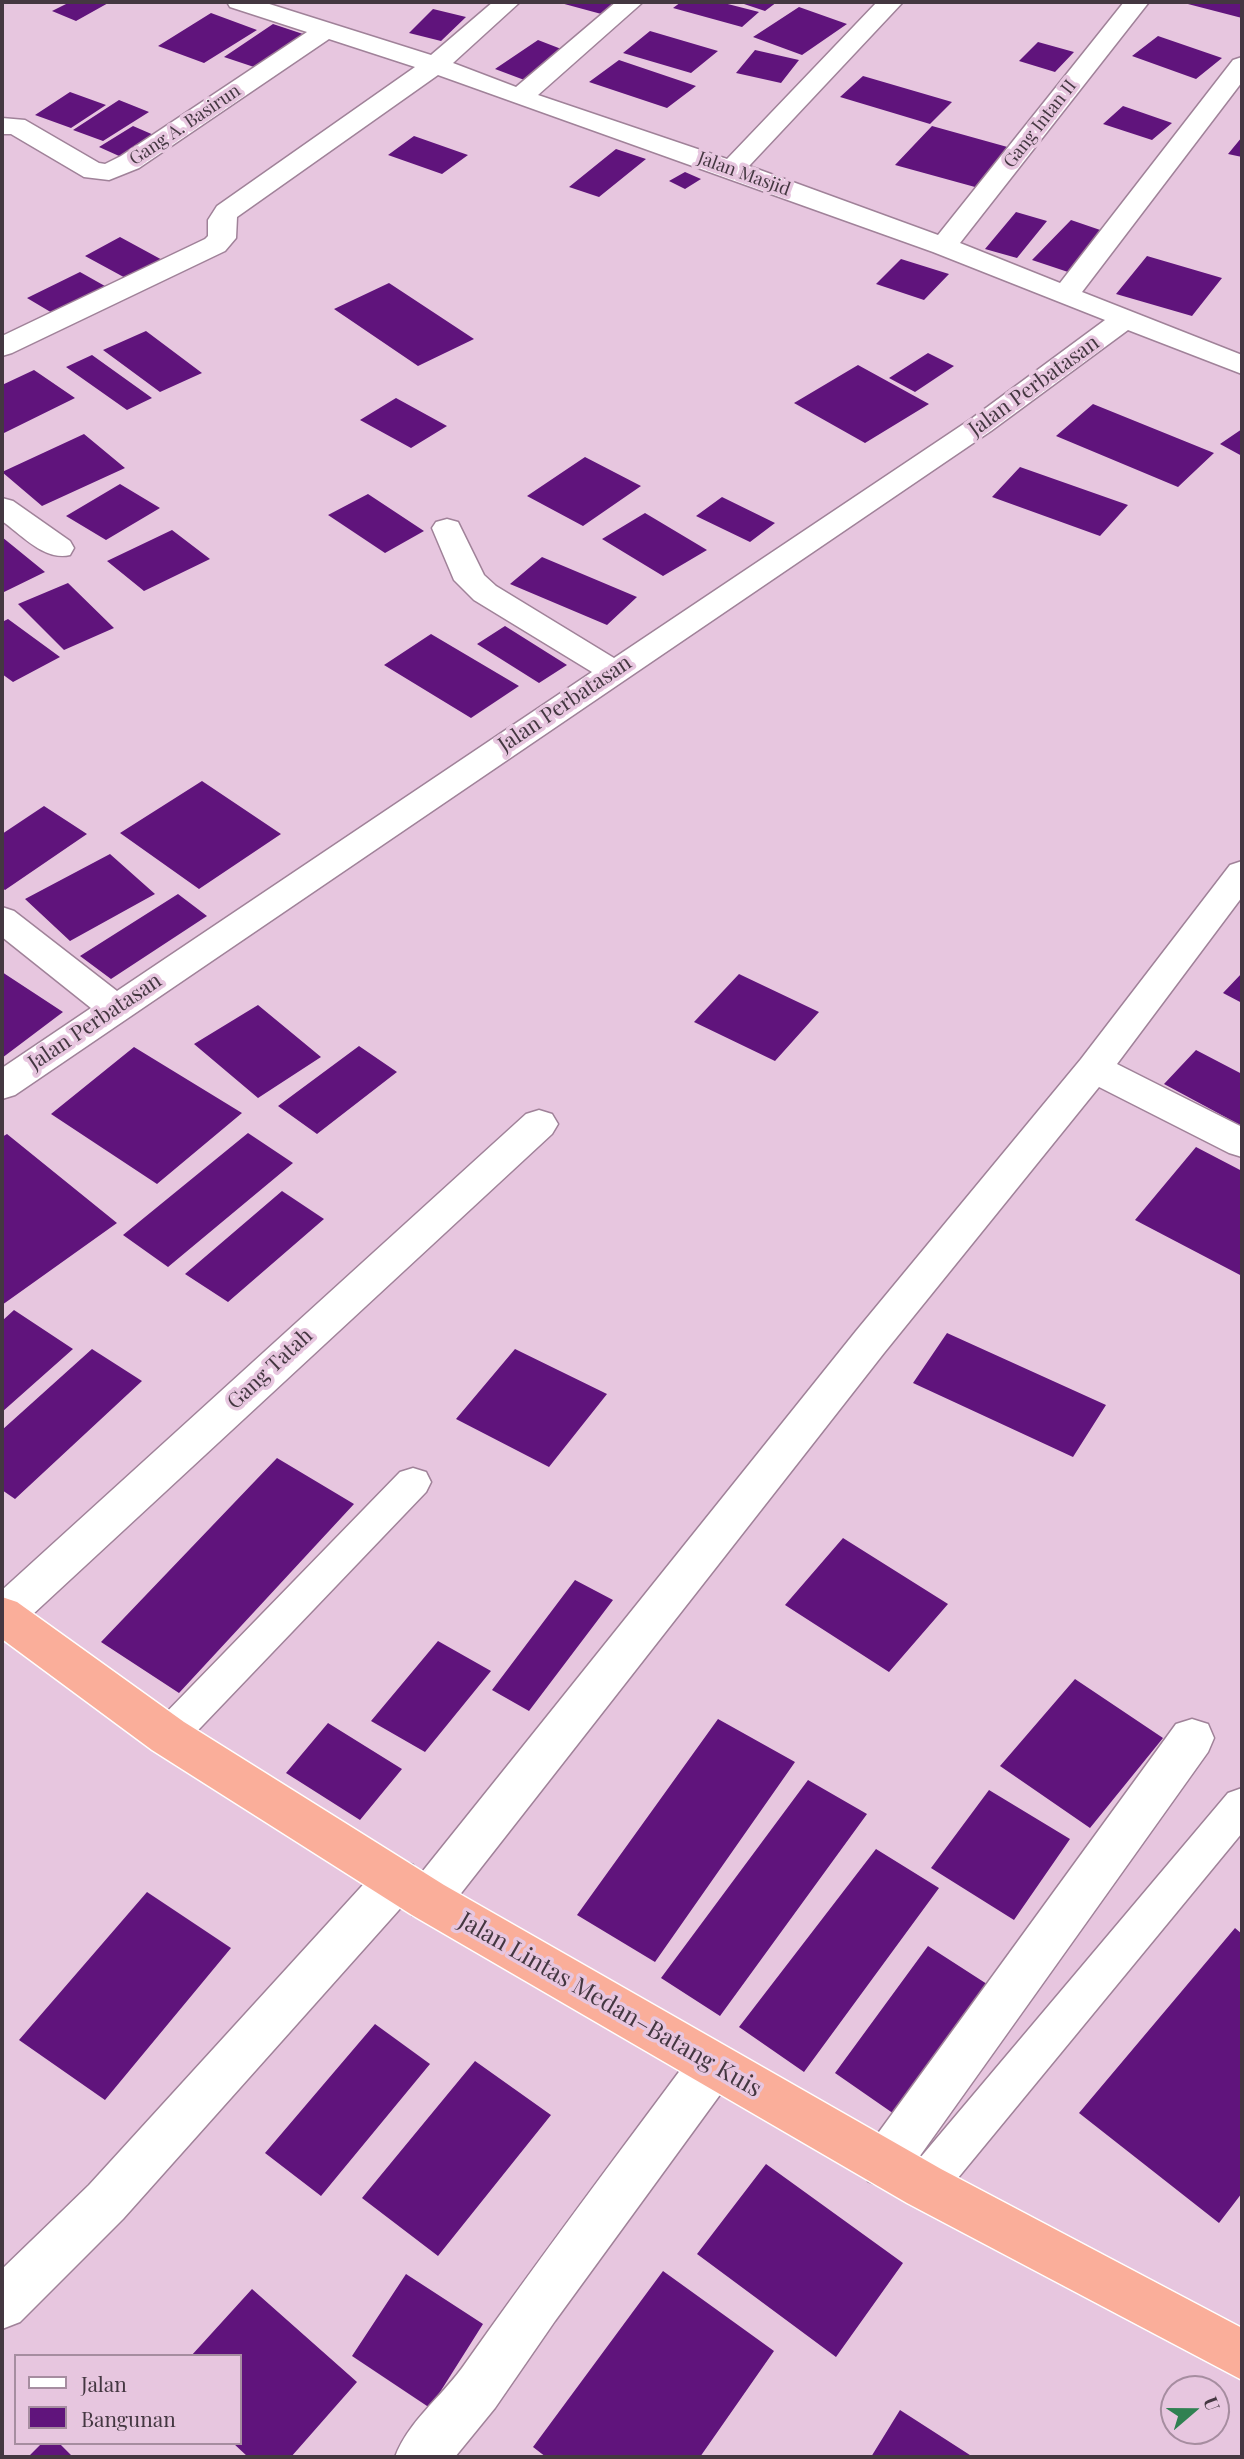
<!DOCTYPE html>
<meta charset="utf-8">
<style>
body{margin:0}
#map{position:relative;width:1244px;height:2459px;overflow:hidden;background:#e7c6df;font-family:"Playfair Display",serif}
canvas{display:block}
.frame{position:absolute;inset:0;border:4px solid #443741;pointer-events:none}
.legend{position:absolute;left:14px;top:2354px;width:228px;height:91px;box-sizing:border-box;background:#e7c6df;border:2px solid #a68da0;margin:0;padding:9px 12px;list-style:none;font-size:21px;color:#443741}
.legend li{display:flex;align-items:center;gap:14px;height:35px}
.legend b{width:35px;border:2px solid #a68da0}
.north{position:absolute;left:1160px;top:2375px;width:70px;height:70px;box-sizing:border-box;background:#e7c6df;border:2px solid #a68da0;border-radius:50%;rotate:70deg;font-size:19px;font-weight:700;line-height:28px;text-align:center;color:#443741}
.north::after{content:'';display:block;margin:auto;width:24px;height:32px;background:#308152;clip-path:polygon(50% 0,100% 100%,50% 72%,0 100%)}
</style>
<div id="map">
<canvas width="1244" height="2459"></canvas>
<div class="frame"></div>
<ul class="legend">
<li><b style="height:9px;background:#fff"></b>Jalan</li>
<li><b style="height:19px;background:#60147c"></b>Bangunan</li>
</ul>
<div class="north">U</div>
</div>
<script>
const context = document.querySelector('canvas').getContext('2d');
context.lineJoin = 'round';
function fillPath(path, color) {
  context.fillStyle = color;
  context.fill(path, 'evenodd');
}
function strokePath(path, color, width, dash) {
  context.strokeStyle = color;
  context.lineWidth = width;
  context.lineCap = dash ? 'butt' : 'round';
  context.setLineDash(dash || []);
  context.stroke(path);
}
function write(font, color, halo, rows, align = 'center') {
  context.font = font + ' "Playfair Display",serif';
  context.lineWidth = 7;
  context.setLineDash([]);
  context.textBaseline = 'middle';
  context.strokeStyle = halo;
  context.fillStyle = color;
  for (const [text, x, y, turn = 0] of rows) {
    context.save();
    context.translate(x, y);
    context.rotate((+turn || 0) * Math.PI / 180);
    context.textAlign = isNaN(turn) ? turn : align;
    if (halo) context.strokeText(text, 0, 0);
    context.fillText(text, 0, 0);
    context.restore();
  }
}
fillPath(new Path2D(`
 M70,2H110L76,21L52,11Z
 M557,2H618L605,15Z
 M681,2H720L759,12L742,27L673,8Z
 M738,2H777L765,11Z
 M1184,2H1242V18L1184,3Z
 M799,7L847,24L802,55L753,37Z
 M433,9L466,17L441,41L409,33Z
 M211,13L257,30L204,63L158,46Z
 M273,24L306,35L257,68L224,57Z
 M650,31L718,51L691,73L623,53Z
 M1158,36L1222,58L1196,79L1132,56Z
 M538,40L569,52L527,81L495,69Z
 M1038,42L1074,52L1055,72L1019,61Z
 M755,50L799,60L781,83L736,73Z
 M619,60L696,86L667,108L589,82Z
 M863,76L952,102L930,124L840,97Z
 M70,92L106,105L71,128L35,115Z
 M119,100L149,112L103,141L73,130Z
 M1123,106L1172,123L1152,140L1103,124Z
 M133,126L163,139L128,160L99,147Z
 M932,126L1011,148L975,187L895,165Z
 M414,136L468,155L442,174L388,155Z
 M1242,137V157L1228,154Z
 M616,149L646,159L599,197L569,187Z
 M685,172L701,179L685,189L669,181Z
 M1016,212L1047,221L1017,258L985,249Z
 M1071,220L1109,233L1071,273L1032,260Z
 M120,237L166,262L131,281L85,256Z
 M1147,256L1222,278L1192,316L1116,294Z
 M901,259L949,274L924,300L876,284Z
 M80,272L112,290L59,317L27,298Z
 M389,283L474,339L418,366L334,309Z
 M146,331L202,373L160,392L103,350Z
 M928,353L954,366L915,392L889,378Z
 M92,355L152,398L127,410L66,367Z
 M858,365L929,404L865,443L794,403Z
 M34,370L75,398L2,434V385Z
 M396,398L447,426L411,448L360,420Z
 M1093,404L1214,453L1178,487L1056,436Z
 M1242,429V456L1220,444Z
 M84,434L125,468L42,506L2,472Z
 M585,457L641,486L583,526L527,496Z
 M1020,467L1128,505L1100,536L992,497Z
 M120,484L160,508L106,540L66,516Z
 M368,494L424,531L385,553L328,515Z
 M722,497L775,523L750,542L696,516Z
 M645,513L707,550L663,576L602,539Z
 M172,530L210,559L144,591L107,561Z
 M2,537L45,572L2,593Z
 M542,557L637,597L607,625L510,584Z
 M68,583L114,628L64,650L18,604Z
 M8,619L60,657L13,682L2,674V622Z
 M505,626L567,665L539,683L477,644Z
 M431,634L519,686L471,718L384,665Z
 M202,781L281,834L199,889L120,833Z
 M44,806L87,834L5,890L2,888V834Z
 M110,854L155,894L70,941L25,899Z
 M178,894L207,916L111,979L80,956Z
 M2,972L63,1012L2,1058Z
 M1242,973V1003L1223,993Z
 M739,974L819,1012L775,1061L694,1022Z
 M258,1005L321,1057L258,1098L194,1044Z
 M359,1046L397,1072L317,1134L278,1106Z
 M134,1047L242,1113L157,1184L51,1114Z
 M1196,1050L1242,1074V1126L1164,1084Z
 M248,1133L293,1163L168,1267L123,1235Z
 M7,1134L117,1223L2,1305V1137Z
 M1196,1147L1242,1171V1276L1135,1220Z
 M282,1191L324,1219L228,1302L185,1274Z
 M14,1310L73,1349L2,1412V1321Z
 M947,1333L1106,1405L1073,1457L913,1383Z
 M92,1349L142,1381L15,1499L2,1490V1430Z
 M515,1349L607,1394L549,1467L456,1419Z
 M277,1458L354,1504L179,1693L101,1642Z
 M843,1538L948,1604L889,1672L785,1605Z
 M575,1580L613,1600L529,1711L492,1690Z
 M438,1641L491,1671L425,1752L371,1721Z
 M1075,1679L1163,1738L1090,1828L1000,1766Z
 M718,1719L795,1762L655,1962L577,1915Z
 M328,1723L402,1769L360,1820L286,1773Z
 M808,1780L867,1814L720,2016L661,1978Z
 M989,1790L1070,1839L1014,1920L931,1868Z
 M876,1849L939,1888L804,2072L739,2027Z
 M147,1892L231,1948L105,2100L19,2040Z
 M1235,1928L1242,1934V2193L1219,2223L1079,2113Z
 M928,1946L990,1986L897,2116L835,2073Z
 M375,2024L430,2064L321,2196L265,2153Z
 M475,2061L551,2115L438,2256L362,2198Z
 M766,2164L903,2263L836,2357L697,2254Z
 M663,2271L774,2351L700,2457H546L533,2447Z
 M406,2274L483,2324L430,2408L352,2356Z
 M252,2289L357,2382L291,2457H248L233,2443H240V2356H191Z
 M900,2410L973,2457H871Z
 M42,2443H59L73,2457H28Z`), '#60147c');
const service = new Path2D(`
 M413,1468L426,1472L431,1482L426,1492L181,1748L168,1753L155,1748L149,1736L155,1724L400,1472Z
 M1242,1788V1833L939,2201L924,2207L909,2201L903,2186L909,2171L1228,1793Z`);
const minor = new Path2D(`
 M227,2H263L431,55L493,2H520L453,63L516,87L616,2H643L538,95L727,159L877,2H903L749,166L938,235L1124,2H1149L960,243L1060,283L1233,60L1242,57V82L1082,292L1242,355V374L1128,330L991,431L15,1095L2,1099V1068L91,1008L2,937V907L14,911L117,991L592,672L474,600L454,580L432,528L436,522L447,519L458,522L484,575L496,586L614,658L971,419L1105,320L933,252L438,75L237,217L236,238L225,251L12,353L2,356V336L205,239L208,236V220L217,206L415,67L329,39L139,168L109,180L84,177L11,134H2V118L25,120L99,163L105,164L121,156L307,32L230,7Z
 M2,498L13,501L70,541L74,548L70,555C44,561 22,535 2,521Z
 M1242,861V897L1117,1064L1242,1127V1157L1229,1153L1099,1087L884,1353L444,1915L428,1921L412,1915L406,1902L123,2219L20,2322L2,2329V2269L89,2185L381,1865L397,1859L413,1865L418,1877L856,1331L1081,1059L1230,865Z
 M539,1110L552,1114L558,1124L552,1134L18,1628L2,1633V1590L526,1114Z
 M1192,1719L1208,1724L1214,1738L1208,1752L902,2181L885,2188L868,2181L861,2164L868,2147L1176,1724Z
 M713,2043L730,2049L737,2065L730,2081L555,2321L495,2408L455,2457H395C408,2422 440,2398 462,2368C538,2260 617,2155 696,2049Z`);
const trunk = new Path2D(`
 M2,1597L17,1602L184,1722L444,1885L941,2169L1242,2328V2380L907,2203L412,1915L152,1750L2,1639Z`);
strokePath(service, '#a08299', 3);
strokePath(minor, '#a08299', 3);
strokePath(trunk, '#fff', 3);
fillPath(service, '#fff');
fillPath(minor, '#fff');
fillPath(trunk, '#faae9a');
write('18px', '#443741', '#e7c6df', [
 ["Gang Intan II",1040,124,-52],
 ["Gang A. Basirun",185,125,-34],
 ["Jalan Masjid",744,174,20]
]);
write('21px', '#443741', '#e7c6df', [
 ["Jalan Perbatasan",1034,386,-36],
 ["Jalan Perbatasan",565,704,-34],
 ["Jalan Perbatasan",95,1022,-34],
 ["Gang Tatah",270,1369,-43]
]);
write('24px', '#443741', '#e7c6df', [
 ["Jalan Lintas Medan–Batang Kuis",610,2005,30]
]);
</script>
